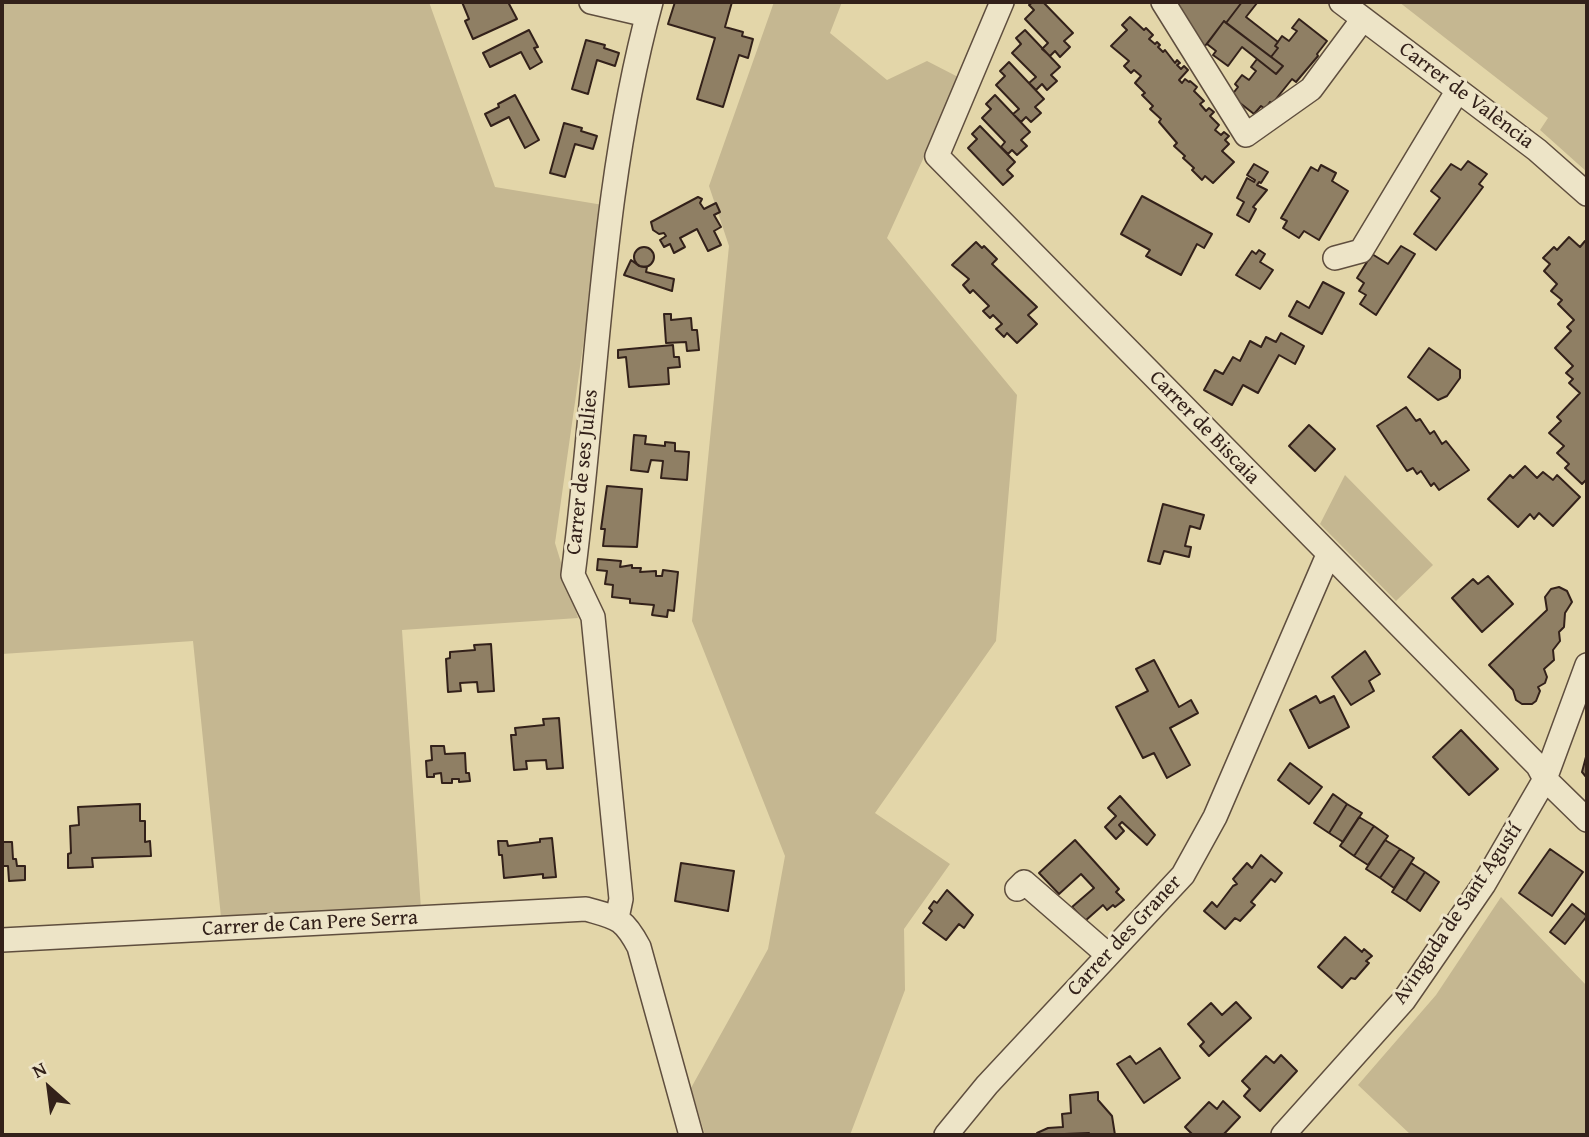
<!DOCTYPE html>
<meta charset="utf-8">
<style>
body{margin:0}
#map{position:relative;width:1589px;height:1137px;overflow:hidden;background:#e3d6a9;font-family:"Gentium Book Plus",serif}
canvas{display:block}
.frame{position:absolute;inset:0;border:4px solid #33211a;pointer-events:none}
.north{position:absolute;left:14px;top:1053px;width:70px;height:70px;-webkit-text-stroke:5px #ede4c7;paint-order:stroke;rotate:332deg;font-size:19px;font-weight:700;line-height:28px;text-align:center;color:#33211a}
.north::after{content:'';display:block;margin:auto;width:24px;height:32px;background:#33211a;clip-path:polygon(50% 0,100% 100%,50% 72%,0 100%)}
</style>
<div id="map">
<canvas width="1589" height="1137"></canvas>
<div class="frame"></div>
<div class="north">N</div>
</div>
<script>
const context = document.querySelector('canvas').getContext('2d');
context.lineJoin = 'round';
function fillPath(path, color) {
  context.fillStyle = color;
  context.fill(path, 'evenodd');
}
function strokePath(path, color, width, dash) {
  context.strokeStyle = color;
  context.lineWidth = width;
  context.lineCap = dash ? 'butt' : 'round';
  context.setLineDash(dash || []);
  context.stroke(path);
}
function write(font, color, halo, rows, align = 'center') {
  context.font = font + ' "Gentium Book Plus",serif';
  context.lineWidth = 6;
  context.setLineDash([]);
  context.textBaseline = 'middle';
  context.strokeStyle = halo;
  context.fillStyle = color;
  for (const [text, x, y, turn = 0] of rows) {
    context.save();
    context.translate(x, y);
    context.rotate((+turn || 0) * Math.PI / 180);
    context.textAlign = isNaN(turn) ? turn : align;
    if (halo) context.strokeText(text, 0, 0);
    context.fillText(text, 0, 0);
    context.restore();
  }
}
fillPath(new Path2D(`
 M2,2H429L495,187L603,205L555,543L578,618L402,630L421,909L221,917L193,641L2,654Z
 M774,2H842L830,33L887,80L927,61L960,78L887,238L1017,395L996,641L875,813L950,864L904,929L905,990L850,1135H705L691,1088L768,949L785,856L692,621L729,246L709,186Z
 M1399,2H1587V172L1540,130L1548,118Z
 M1345,475L1433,565L1396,601L1320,524Z
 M1501,897L1587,986V1135H1411L1358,1085L1436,995Z`), '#c5b791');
const building = new Path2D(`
 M462,2H508L517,19L473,39L465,21L469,19Z
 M675,2H732L725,27L743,32L742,36L753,39L748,58L739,55L723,107L697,99L715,38L668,24Z
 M1033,2H1043L1073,33L1064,41L1070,47L1060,57L1055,51L1050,56L1042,49L1048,43L1025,19L1034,10L1029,5Z
 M1171,2H1242L1226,23L1224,21L1202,50Z
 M1242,2L1257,3L1246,17L1278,42L1275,46L1278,48L1271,57L1226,23Z
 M1130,17L1144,30L1146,28L1153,35L1149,39L1155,44L1157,42L1160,45L1158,47L1163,52L1165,50L1175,63L1177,60L1180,63L1177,65L1181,69L1184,66L1188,70L1179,80L1182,83L1185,79L1189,82L1190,81L1197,87L1194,91L1204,101L1200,104L1206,111L1209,108L1214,112L1210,116L1219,125L1215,130L1221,135L1224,132L1229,136L1225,140L1229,144L1222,151L1234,162L1213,183L1205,176L1202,180L1192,170L1194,168L1183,158L1185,156L1174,146L1177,143L1159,122L1161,119L1150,109L1153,106L1142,95L1145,93L1135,83L1141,76L1134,70L1131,73L1124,66L1129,61L1111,46L1127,30L1122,25Z
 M1299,19L1327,41L1317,54L1318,56L1296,82L1292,79L1272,104L1270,102L1265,109L1261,106L1254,114L1231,96L1238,87L1235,84L1242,75L1249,80L1256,71L1251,67L1257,59L1276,74L1283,66L1271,57L1278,48L1275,46L1282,36L1289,41L1297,31L1292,28Z
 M1224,21L1283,66L1276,74L1242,47L1228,66L1213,55L1216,51L1207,44Z
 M529,30L538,47L534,48L542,62L530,69L521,52L490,67L483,53Z
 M1025,30L1060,67L1051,75L1057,81L1047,90L1042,84L1036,90L1029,83L1036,77L1012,53L1021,44L1016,38Z
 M586,40L605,45L604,48L619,53L615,66L597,60L588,94L572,89Z
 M1009,62L1044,99L1035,107L1041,113L1031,122L1026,117L1021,122L1013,114L1019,109L996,85L1005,76L1000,71Z
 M515,95L539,140L525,148L509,117L491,126L485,114L499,107L498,104Z
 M995,95L1030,132L1021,140L1027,146L1017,155L1012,150L1008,154L1001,147L1005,142L982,118L991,109L986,104Z
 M564,123L582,128L581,131L597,136L593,149L575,144L565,177L550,173Z
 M980,126L1015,162L1007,170L1013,176L1003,185L968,148L977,139L972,134Z
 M1468,161L1487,174L1479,184L1483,187L1436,250L1414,234L1440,198L1431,191L1451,164L1461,170Z
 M1254,164L1268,172L1261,183L1259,182L1257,185L1267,190L1253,207L1256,209L1249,222L1237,215L1244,202L1237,198L1247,178L1254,182L1255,180L1247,175Z
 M1321,165L1336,173L1332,181L1348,191L1319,240L1304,231L1299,238L1283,228L1287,221L1281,218L1311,167L1318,171Z
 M1142,196L1212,234L1204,248L1197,244L1181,275L1146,256L1150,250L1121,234Z
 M698,197L702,199L700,203L704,209L716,203L720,212L714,215L721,227L714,231L721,245L708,251L697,229L680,238L685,247L674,253L670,244L664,247L660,240L666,236L664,233L659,234L653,230L651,222Z
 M1569,237L1580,247L1585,241L1587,242V479L1582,484L1565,468L1569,464L1557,453L1564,446L1549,433L1561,421L1557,417L1580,393L1569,383L1573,379L1566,373L1573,366L1555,348L1571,331L1567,327L1574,320L1558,304L1562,300L1551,291L1557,284L1544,271L1550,264L1543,258L1554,247L1557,250Z
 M976,242L982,248L984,246L997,259L992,264L1037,307L1028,315L1037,324L1017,343L1007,333L1004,337L996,329L1002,324L993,315L990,318L983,311L989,306L973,290L970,293L963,285L969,279L952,265Z
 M1401,246L1415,254L1376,315L1360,304L1366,295L1359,291L1364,283L1357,278L1372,254L1388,264Z
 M634 257a10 10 0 1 1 20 0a10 10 0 1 1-20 0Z
 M1259,250L1265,254L1260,262L1273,270L1260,289L1236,275L1252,251L1256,254Z
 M631,260L639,266L647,267L646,272L674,279L672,291L624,275Z
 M1323,282L1344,293L1322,334L1289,316L1297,301L1309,308Z
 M664,314H671V320L691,318L692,330H697L699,350L687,351L686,342L666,343Z
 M1281,333L1304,346L1295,364L1279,355L1258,393L1243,385L1232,405L1204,390L1215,370L1223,374L1233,357L1240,361L1250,341L1261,347L1266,337L1276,342Z
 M673,345L674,357H679L680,367L668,368L669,384L629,387L626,357L618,358V350Z
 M1429,348L1460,370V378L1447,396L1438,400L1408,377Z
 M1406,407L1416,421L1420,419L1430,434L1434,431L1442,444L1446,441L1469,470L1439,490L1434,483L1431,486L1421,471L1417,474L1413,468L1407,471L1377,426Z
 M1309,425L1335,449L1315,471L1289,446Z
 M634,435L646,436L645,444L665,446V442L675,443V451L689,452L687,480L661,478L663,461L651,460L648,472L631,470Z
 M1525,466L1537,478L1543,472L1553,480L1557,475L1580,497L1553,526L1539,513L1534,519L1530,514L1518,527L1488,499L1510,475L1513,478Z
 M607,486L642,489L637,547L603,546L605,529H601Z
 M1163,504L1204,515L1200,529L1190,526L1185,546L1191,547L1189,557L1164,551L1160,564L1148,561Z
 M598,559L621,561L620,567L632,565V568H641L640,572L656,571V576H662L663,570L678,572L674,611L668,610L667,617L652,615L654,605L630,603V599L612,597L613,585L605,584L607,571L597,570Z
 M1488,576L1513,604L1482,632L1452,598L1473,579L1478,584Z
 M1559,587L1567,591L1572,602L1565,613L1564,627L1559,632L1560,641L1553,650L1554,660L1544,669L1547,677L1545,683L1538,687L1540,691L1536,701L1532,704H1522L1516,700L1513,690L1489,665L1547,610L1545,597L1551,589Z
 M491,644L494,691L478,692L477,682L460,683L461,691L448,692L446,659L450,658V652L475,650L474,645Z
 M1365,651L1380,674L1369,681L1374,691L1351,705L1332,677Z
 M1154,660L1179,707L1191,700L1198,713L1170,728L1190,765L1167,778L1154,753L1143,758L1116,707L1148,691L1136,669Z
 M1316,696L1320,703L1334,696L1349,727L1309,748L1290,710Z
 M559,718L563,768L547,769L546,760L526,761L527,769L514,770L511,735H516L515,728L544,725L543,719Z
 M1461,730L1498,769L1469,795L1433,757Z
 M431,746H444L445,754L465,753L466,773H469L470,781L459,782V779H452V783H442L441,773L434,774V777H427L426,761L432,760Z
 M1587,753V778L1582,772Z
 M1290,763L1322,787L1309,804L1278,780Z
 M1333,794L1347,804L1329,833L1314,823Z
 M1120,796L1155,835L1147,845L1122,822L1119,825L1124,831L1116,839L1105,827L1116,816L1108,808Z
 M140,804V821H145V842L150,841L151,856L92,858L93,867L68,868V854L71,853L70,826L79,825L78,807Z
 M1347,804L1362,813L1343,842L1329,833Z
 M1359,817L1374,826L1354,856L1340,846Z
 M1374,826L1388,836L1368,865L1354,856Z
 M552,838L556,877L543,878V874L504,878L502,855H499L498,841H507L508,846L540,842V839Z
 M1075,840L1119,889L1116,892L1124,900L1115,907L1113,905L1107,910L1103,905L1085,921L1072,907L1094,888L1081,874L1059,894L1039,873Z
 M1385,840L1400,849L1380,878L1366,869Z
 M2,842H12L13,859H16L17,866H25V880L9,881L8,866H2Z
 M1400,849L1414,858L1394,888L1380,878Z
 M1550,849L1583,872L1552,916L1519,893Z
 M1261,855L1282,873L1275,882L1271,879L1251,902L1255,905L1240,921L1235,918L1225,929L1204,911L1212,902L1217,907L1233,886L1237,884L1233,879L1247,863L1252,868Z
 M681,863L734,871L728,911L675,901Z
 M1411,863L1425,872L1406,901L1392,892Z
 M1425,872L1439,882L1420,911L1406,901Z
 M947,890L973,915L964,928L959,924L946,940L923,923L932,911L929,908L934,901L937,903Z
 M1572,904L1587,916L1565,944L1550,932Z
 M1345,937L1362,952L1364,949L1372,956L1366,961L1369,963L1355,979L1351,978L1342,988L1318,967Z
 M1236,1002L1251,1018L1209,1056L1200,1046L1204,1042L1188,1024L1211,1003L1222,1015Z
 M1160,1048L1180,1078L1144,1103L1117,1064L1130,1056L1136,1064Z
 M1281,1055L1297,1071L1260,1111L1244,1096L1250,1089L1242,1081L1266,1056L1274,1063Z
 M1098,1092V1100L1112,1116L1115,1135H1089V1133L1040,1135L1037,1133L1048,1128L1063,1127L1062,1114L1071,1113L1070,1095Z
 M1223,1101L1240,1117L1223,1135H1193L1185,1127L1209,1102L1217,1109Z`);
fillPath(building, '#8f7f64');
strokePath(building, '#33211a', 2);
const minor = new Path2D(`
 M591,2L647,15
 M1002,2L937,156L1538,766L1545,779L1587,820
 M1163,2L1246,135L1311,89L1363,19
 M1341,2L1537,150L1587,194
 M1335,258L1361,251L1458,90
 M1017,889L1024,882L1108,955
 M617,918L621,899L593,617L573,575C598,384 600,189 651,2
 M2,940L586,909C617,918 623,917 639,947L691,1135
 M946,1135L987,1085L1183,875L1215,817L1328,555
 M1283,1135L1404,1000L1484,884L1545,779L1587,665`);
strokePath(minor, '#5f4e3e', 26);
strokePath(minor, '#ede4c7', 23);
write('21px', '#33211a', '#ede4c7', [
 ["Carrer de València",1466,96,37],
 ["Carrer de Biscaia",1204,428,46],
 ["Carrer de ses Julies",583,472,-84],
 ["Avinguda de Sant Agustí",1458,914,-56],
 ["Carrer de Can Pere Serra",310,924,-3],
 ["Carrer des Graner",1125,936,-47]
]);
</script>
